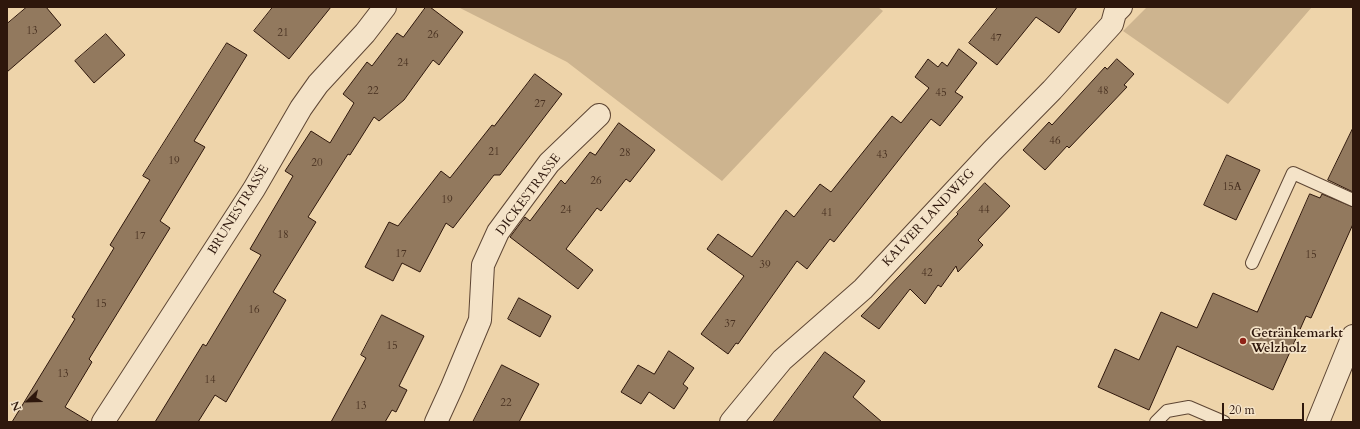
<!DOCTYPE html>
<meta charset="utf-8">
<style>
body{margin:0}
#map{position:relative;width:1360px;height:429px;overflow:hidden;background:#eed4aa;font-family:Cardo,serif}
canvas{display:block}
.frame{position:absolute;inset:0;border:8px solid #2e170c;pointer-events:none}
.north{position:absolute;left:8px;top:381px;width:40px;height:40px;-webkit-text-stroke:3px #f4e3c8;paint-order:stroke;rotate:247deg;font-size:11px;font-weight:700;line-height:16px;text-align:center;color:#2e170c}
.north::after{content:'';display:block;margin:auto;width:14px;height:18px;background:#2e170c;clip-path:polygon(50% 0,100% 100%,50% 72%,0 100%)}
.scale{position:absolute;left:1222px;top:403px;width:82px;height:18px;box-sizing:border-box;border:2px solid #2e170c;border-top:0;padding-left:5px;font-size:12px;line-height:14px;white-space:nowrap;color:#2e170c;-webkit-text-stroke:3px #f4e3c8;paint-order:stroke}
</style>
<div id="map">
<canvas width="1360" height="429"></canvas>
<div class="frame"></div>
<div class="north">N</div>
<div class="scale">20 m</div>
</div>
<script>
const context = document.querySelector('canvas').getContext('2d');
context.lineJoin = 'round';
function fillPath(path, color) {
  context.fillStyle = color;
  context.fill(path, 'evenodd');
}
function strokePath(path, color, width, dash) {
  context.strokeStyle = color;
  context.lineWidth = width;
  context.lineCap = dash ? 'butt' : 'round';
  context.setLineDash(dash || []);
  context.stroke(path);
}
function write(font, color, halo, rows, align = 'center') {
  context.font = font + ' Cardo,serif';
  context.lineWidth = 3.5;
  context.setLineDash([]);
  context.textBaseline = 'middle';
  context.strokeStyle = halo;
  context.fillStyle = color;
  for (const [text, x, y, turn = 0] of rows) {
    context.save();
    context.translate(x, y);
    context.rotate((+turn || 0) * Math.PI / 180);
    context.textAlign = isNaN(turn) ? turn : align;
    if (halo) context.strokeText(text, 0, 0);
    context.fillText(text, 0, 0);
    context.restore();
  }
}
fillPath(new Path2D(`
 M458,7H878L883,11L722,181L567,62Z
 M1147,7H1312L1228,104L1123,31Z`), '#cdb48f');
const building = new Path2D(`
 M27,7H46L61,25L7,72V24Z
 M273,7H331L289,59L254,31Z
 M426,7H430L463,32L439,65L433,60L404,100L379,121L374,117L350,155L348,154L308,217L316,222L273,292L286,300L226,402L215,395L198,422H155L203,344L206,346L261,255L250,249L293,176L285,171L311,131L330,143L354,103L343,94L367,62L372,66L397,33L403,37Z
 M998,7H1077L1059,33L1036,17L997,65L969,43Z
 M106,34L125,55L94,83L75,61Z
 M227,43L247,55L194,141L205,147L160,221L170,228L89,359L92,362L65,407L90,422H12L75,319L72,317L114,248L110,245L150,180L143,176Z
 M959,49L977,63L955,92L963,97L940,126L931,119L834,242L830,239L807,269L797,261L738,344L736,343L728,354L701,334L744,276L707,249L718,234L752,257L786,210L794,217L820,184L831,192L892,116L901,123L929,88L915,77L928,59L938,67L942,62L947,66Z
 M1117,59L1134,74L1124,85L1127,87L1069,148L1067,146L1045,170L1023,150L1049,122L1052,125L1105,67L1107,69Z
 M535,74L562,94L500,175H494L453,228L446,223L420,272L402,263L393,281L365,267L389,222L398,226L441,171L450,178L492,125L494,126Z
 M619,123L655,150L630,182L626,179L601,211L597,208L566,249L593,270L578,289L510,237L525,217L530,221L561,180L565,184L590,152L595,155Z
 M1353,128V192L1328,180Z
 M1227,155L1260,170L1236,220L1204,205Z
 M985,183L1010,206L978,240L983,245L958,272L956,266L941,287L938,285L925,304L910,289L879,329L861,316L958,214L957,213Z
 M1310,194L1320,198L1322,194L1353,207V224L1311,318L1306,316L1273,390L1177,346L1149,410L1098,387L1115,349L1139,360L1161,312L1197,328L1213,293L1257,312Z
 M519,298L551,316L540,337L508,319Z
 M382,315L424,336L399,386L407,390L396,412L392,410L385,422H331L366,358L361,355Z
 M669,351L694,368L683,384L688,388L674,409L649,392L641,404L621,392L638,365L654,374Z
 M825,352L865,381L853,397L882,422H773Z
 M502,365L539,384L519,422H473Z`);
fillPath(building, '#92795e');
strokePath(building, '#2e170c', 1);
const service = new Path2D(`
 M1252,263L1293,173L1353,200
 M1156,422L1167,411L1189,407L1224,422`);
const minor = new Path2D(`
 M103,422L254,189L301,108L318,84L365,33L385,7
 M436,422L452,387L480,320L483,265L498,232L549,163L599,115
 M731,422L782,360L863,289L992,151L1052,90L1112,24L1115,13L1121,7
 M1318,422L1353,336`);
strokePath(service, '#5e4634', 14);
strokePath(minor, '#5e4634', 24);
strokePath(service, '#f4e3c8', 12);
strokePath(minor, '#f4e3c8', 22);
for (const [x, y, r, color] of [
 [1243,341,4,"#8f2418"]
]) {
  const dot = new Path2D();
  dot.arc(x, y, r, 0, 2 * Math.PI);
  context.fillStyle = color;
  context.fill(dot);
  strokePath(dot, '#f4e3c8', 1.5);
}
write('11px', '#473020', null, [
 ["13",32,31],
 ["21",283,33],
 ["26",433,35],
 ["47",996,38],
 ["24",403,63],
 ["22",373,91],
 ["48",1103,91],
 ["45",941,93],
 ["27",540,104],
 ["46",1055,141],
 ["21",494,152],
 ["28",625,153],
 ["43",882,155],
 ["19",174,161],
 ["20",317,163],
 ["26",596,181],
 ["15A",1232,187],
 ["19",447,200],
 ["24",566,210],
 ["44",984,210],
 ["41",827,213],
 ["18",283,235],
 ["17",140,236],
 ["17",401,254],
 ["15",1311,255],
 ["39",765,265],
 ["42",927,273],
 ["15",101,304],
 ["16",254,310],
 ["37",730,324],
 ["15",392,346],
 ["13",63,374],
 ["14",210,380],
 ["22",506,403],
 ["13",361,406]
]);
write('13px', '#2e170c', '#f4e3c8', [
 ["DICKESTRASSE",529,195,-53],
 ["BRUNESTRASSE",239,210,-58],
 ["KALVER LANDWEG",929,218,-47]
]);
write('bold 13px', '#2e170c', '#f4e3c8', [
 ["Getränkemarkt",1251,334],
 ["Welzholz",1251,349]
], 'left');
</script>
